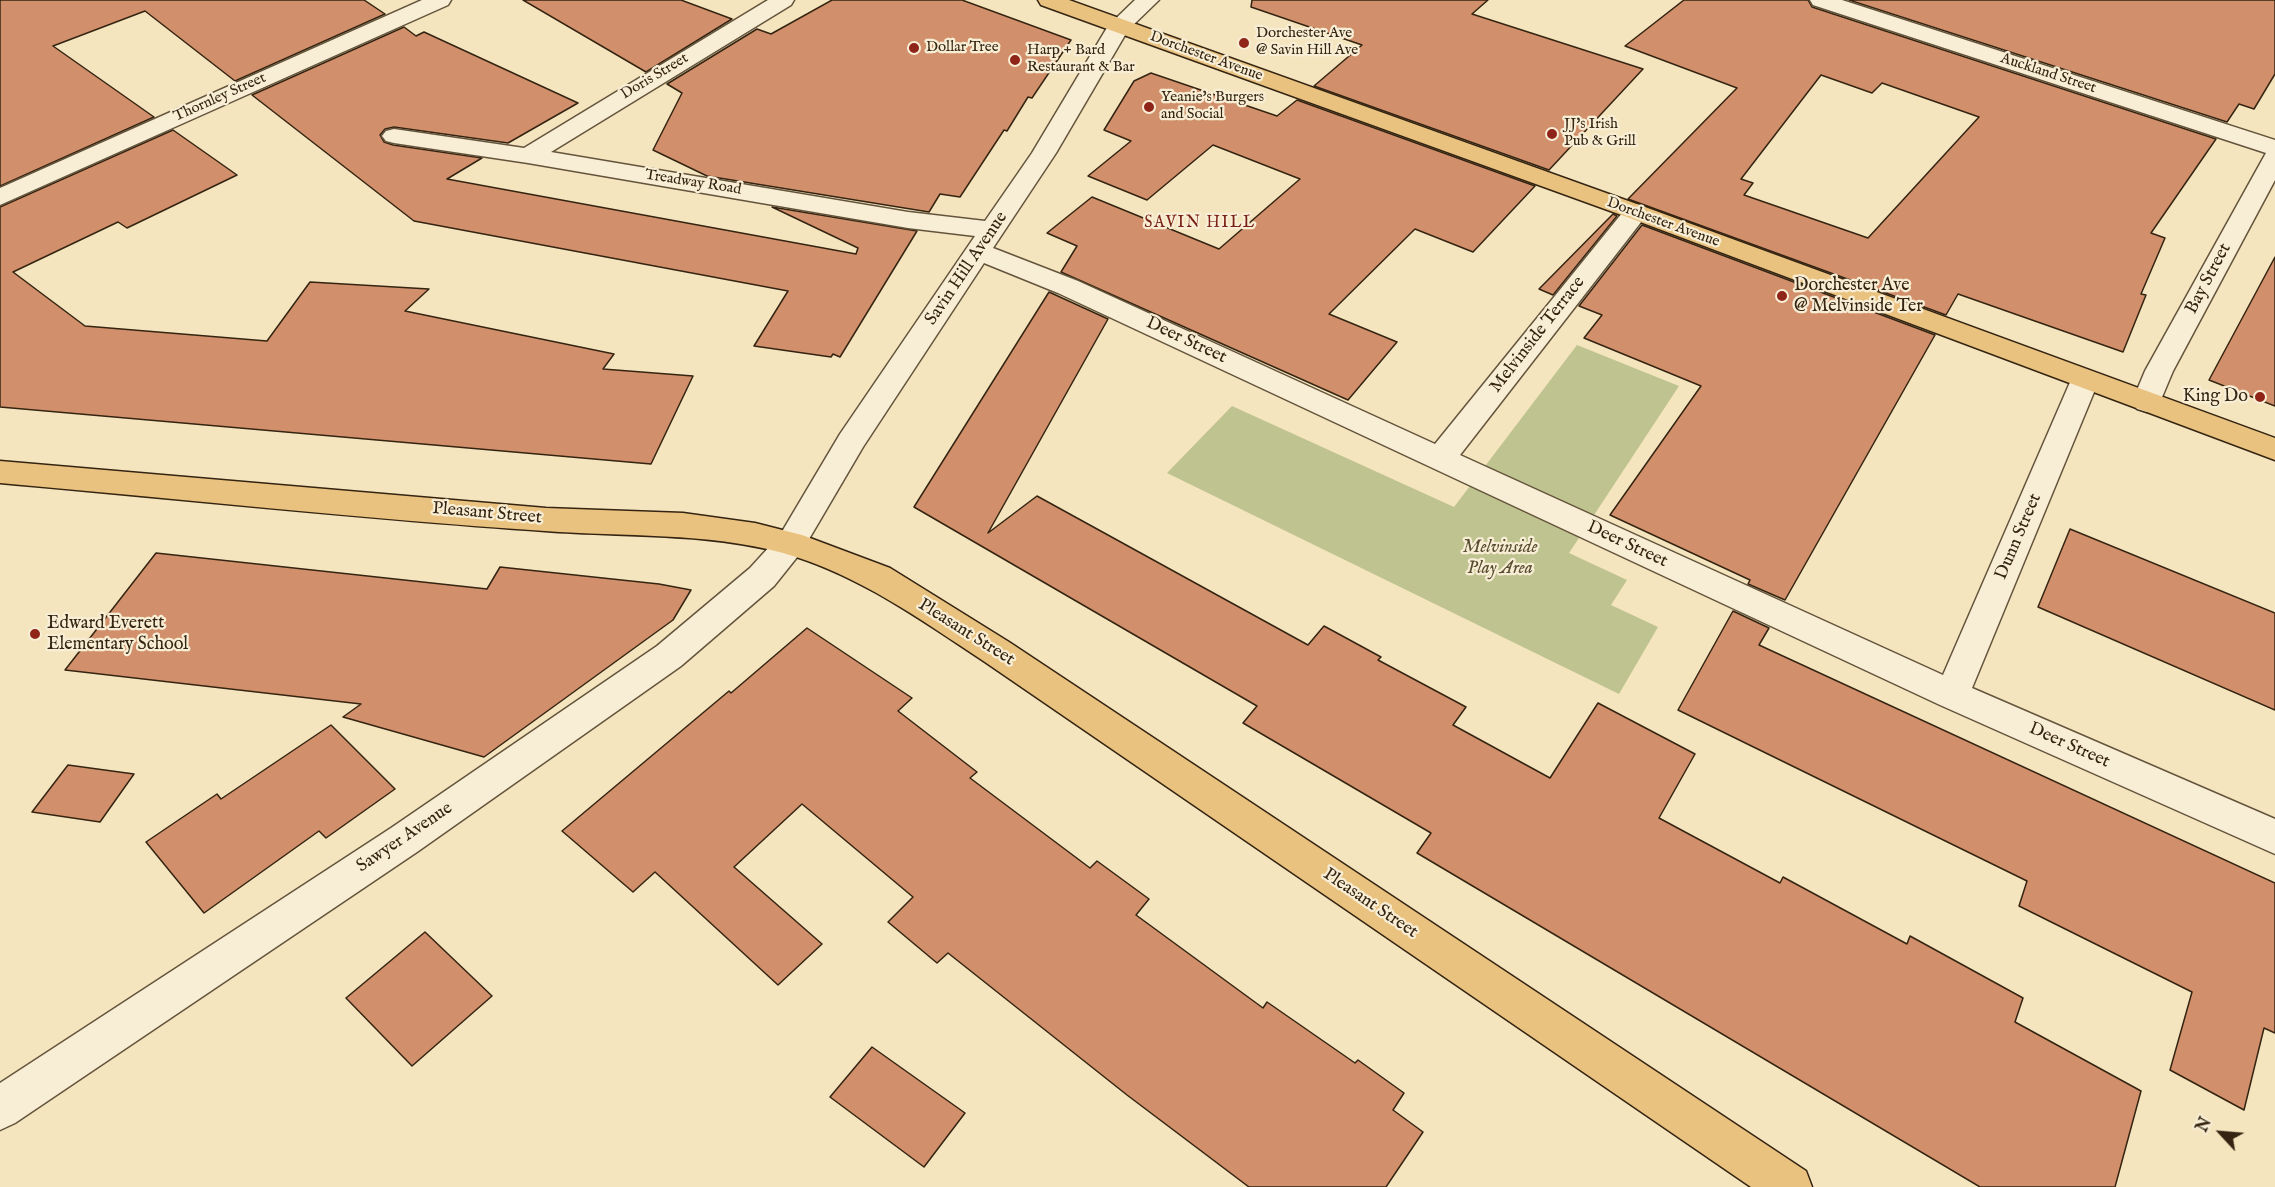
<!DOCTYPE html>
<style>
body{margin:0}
#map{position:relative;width:2275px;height:1187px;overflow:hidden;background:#f4e5bf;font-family:"IM FELL English",serif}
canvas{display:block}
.north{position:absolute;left:2191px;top:1103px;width:60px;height:60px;-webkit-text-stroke:4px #f8eed5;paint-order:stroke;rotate:296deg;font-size:16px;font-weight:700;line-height:24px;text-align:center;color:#342411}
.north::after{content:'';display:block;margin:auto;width:21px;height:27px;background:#342411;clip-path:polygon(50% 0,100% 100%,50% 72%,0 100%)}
</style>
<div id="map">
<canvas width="2275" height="1187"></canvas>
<div class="north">N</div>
</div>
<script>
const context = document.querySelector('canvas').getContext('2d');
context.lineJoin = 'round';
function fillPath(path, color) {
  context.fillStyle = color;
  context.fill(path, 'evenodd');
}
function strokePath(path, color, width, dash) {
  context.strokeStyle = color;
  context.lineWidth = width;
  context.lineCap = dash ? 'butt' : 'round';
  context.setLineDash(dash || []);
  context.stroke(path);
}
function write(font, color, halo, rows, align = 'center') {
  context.font = font + ' "IM FELL English",serif';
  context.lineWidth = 4.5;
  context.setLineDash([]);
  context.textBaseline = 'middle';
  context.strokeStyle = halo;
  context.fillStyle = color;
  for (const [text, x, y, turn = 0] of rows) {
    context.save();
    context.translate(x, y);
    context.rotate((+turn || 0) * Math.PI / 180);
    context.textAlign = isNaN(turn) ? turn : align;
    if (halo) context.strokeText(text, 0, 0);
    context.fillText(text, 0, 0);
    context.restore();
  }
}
fillPath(new Path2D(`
 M1577,345L1679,386L1569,553L1627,580L1611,605L1658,627L1619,694L1167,473L1232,406L1454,507Z`), '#bfc38f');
const building = new Path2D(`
 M0,0H364L385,14L235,81L145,11L53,46L154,117L0,186Z
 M523,0H681L732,19L646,72Z
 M832,0H962L1071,40L1032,98L1028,97L1007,131L1004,130L960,197L940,194L929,212L707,176L653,150L682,93L667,84L757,29L771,34Z
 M1252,0H1488L1472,14L1643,69L1549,170L1314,86L1362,45L1251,7Z
 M1684,0H1808L1812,7L2216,139L2151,233L2165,238L2141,294L2146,295L2123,352L1958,294L1946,315L1628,199L1737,88L1625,46ZM1821,75L1872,93L1882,83L1979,117L1868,238L1744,195L1753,183L1741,179Z
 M1849,0H2275V74L2254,109L2239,104L2227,122Z
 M404,27L416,36L424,32L578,103L508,143L394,127L385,129L380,135L384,142L393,145L482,158L447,179L856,254L858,248L772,207L917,231L840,357L833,354L831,357L754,346L788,291L414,221L252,95Z
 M1151,73L1277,116L1297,100L1535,186L1473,252L1415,229L1329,314L1397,342L1348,400L1061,272L1077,246L1047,233L1092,197L1219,249L1300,179L1213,145L1147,200L1088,176L1131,141L1104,130L1134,81Z
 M173,130L237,175L127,228L118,222L13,272L85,326L267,341L310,282L429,289L405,311L614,354L603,369L693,376L651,464L0,407V207Z
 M1613,214L1617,216L1553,295L1539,289Z
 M1642,225L1935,335L1785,600L1748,584L1750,580L1610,515L1701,386L1584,338L1602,315L1579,306Z
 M2275,257V406L2209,380Z
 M1049,292L1108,319L988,533L1037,496L1308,645L1324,626L1381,657L1378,660L1466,707L1453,725L1550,778L1598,703L1695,754L1659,818L1780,883L1783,877L1907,944L1910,936L2023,998L2015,1022L2141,1091L2115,1187H1980L1417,853L1431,833L1243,723L1257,706L914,507Z
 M2070,529L2275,613V710L2038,607Z
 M156,553L487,589L500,567L659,584L691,590L673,620L484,757L343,717L361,704L65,670Z
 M1733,611L1769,628L1759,645L2275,883V1033L2264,1028L2244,1110L2170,1070L2192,992L2019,906L2027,881L1678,710Z
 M807,628L912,698L898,711L977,772L970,778L1090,868L1097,861L1149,899L1136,915L1263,1008L1267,1002L1355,1063L1358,1060L1404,1093L1393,1110L1423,1132L1386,1187H1249L1127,1095L948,953L937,963L888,922L913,897L802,804L734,867L822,944L778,985L655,872L633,892L562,831L729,691L731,693Z
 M331,725L395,789L326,838L319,831L204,913L146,842L217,794L221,799Z
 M68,765L134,774L100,822L32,812Z
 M425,932L492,996L412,1066L346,998Z
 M872,1047L965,1113L924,1167L830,1097Z`);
fillPath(building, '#d1906b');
strokePath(building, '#342411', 1.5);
const minor = new Path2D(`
 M422,0H451L448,5L0,205V188Z
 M768,0H794L791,5L551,152L908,212L985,221L1032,153L1108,26L1135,0H1159L1128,30L1056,153L993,248L1078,281L1435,444L1627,207L1636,204L1645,207L1649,212L1645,217L1460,455L1943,675L2071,380L2075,373L2085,370L2095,373L2099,380L1972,688L2275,819V854L1940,705L1058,293L984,263L863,447L802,551L774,586L681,666L417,852L15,1123L0,1130V1083L391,828L657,646L750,568L780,535L840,434L975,236L908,228L528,163L394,143L386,141L382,136L386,131L394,129L524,148Z
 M1810,0H1842L2275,140V180L2173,371L2157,409L2147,412L2137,409L2132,402L2145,371L2266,153L1813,5Z`);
const major = new Path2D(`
 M1038,0H1069L1645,207L2275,438V460L1627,217L1041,5Z
 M0,461L546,508L683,513L755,523L802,535L890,568L1009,642L1806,1171L1812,1187H1751L985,662C921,620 858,574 783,553C706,532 624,537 545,531C363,519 181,499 0,483Z`);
strokePath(minor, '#64543c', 3);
strokePath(major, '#342411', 3);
fillPath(minor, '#f8eed5');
fillPath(major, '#eac280');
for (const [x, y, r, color] of [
 [1244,43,6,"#8f2418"],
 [914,48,6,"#8f2418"],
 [1015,60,6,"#8f2418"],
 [1149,107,6,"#8f2418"],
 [1552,134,6,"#8f2418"],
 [1782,296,6,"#8f2418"],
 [2260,397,6,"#8f2418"],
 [35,634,6,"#8f2418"]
]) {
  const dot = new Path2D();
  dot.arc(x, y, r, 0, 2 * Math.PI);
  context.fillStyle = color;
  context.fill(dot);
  strokePath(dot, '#f8eed5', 2);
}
write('15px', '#342411', '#f8eed5', [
 ["Dorchester Ave",1256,34],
 ["@ Savin Hill Ave",1256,51],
 ["Dollar Tree",926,48],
 ["Harp + Bard",1027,51],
 ["Restaurant & Bar",1027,68],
 ["Yeanie's Burgers",1161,98],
 ["and Social",1161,115],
 ["JJ's Irish",1564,125],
 ["Pub & Grill",1564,142]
], 'left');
write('15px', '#342411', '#f8eed5', [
 ["Dorchester Avenue",1206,57,20],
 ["Auckland Street",2048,74,18],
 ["Doris Street",655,77,-31],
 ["Thornley Street",220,98,-24],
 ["Treadway Road",693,183,9],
 ["Dorchester Avenue",1663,223,20]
]);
context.letterSpacing = '1.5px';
write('16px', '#7a1f14', '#f8eed5', [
 ["SAVIN HILL",1200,224]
]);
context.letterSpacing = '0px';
write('18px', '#342411', '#f8eed5', [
 ["Savin Hill Avenue",967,269,-56],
 ["Bay Street",2209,279,-62],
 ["Melvinside Terrace",1538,335,-52],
 ["Deer Street",1186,341,25],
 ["Pleasant Street",487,514,5],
 ["Dunn Street",2019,537,-67],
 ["Deer Street",1627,545,25],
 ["Pleasant Street",966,633,32],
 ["Deer Street",2069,746,24],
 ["Sawyer Avenue",405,838,-34],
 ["Pleasant Street",1370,904,34]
]);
write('18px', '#342411', '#f8eed5', [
 ["Dorchester Ave",1794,286],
 ["@ Melvinside Ter",1794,307],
 ["King Do",2248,397,"right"],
 ["Edward Everett",47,624],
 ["Elementary School",47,645]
], 'left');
write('italic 18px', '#574c30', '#f8eed5', [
 ["Melvinside",1500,548],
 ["Play Area",1500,569]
]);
</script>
